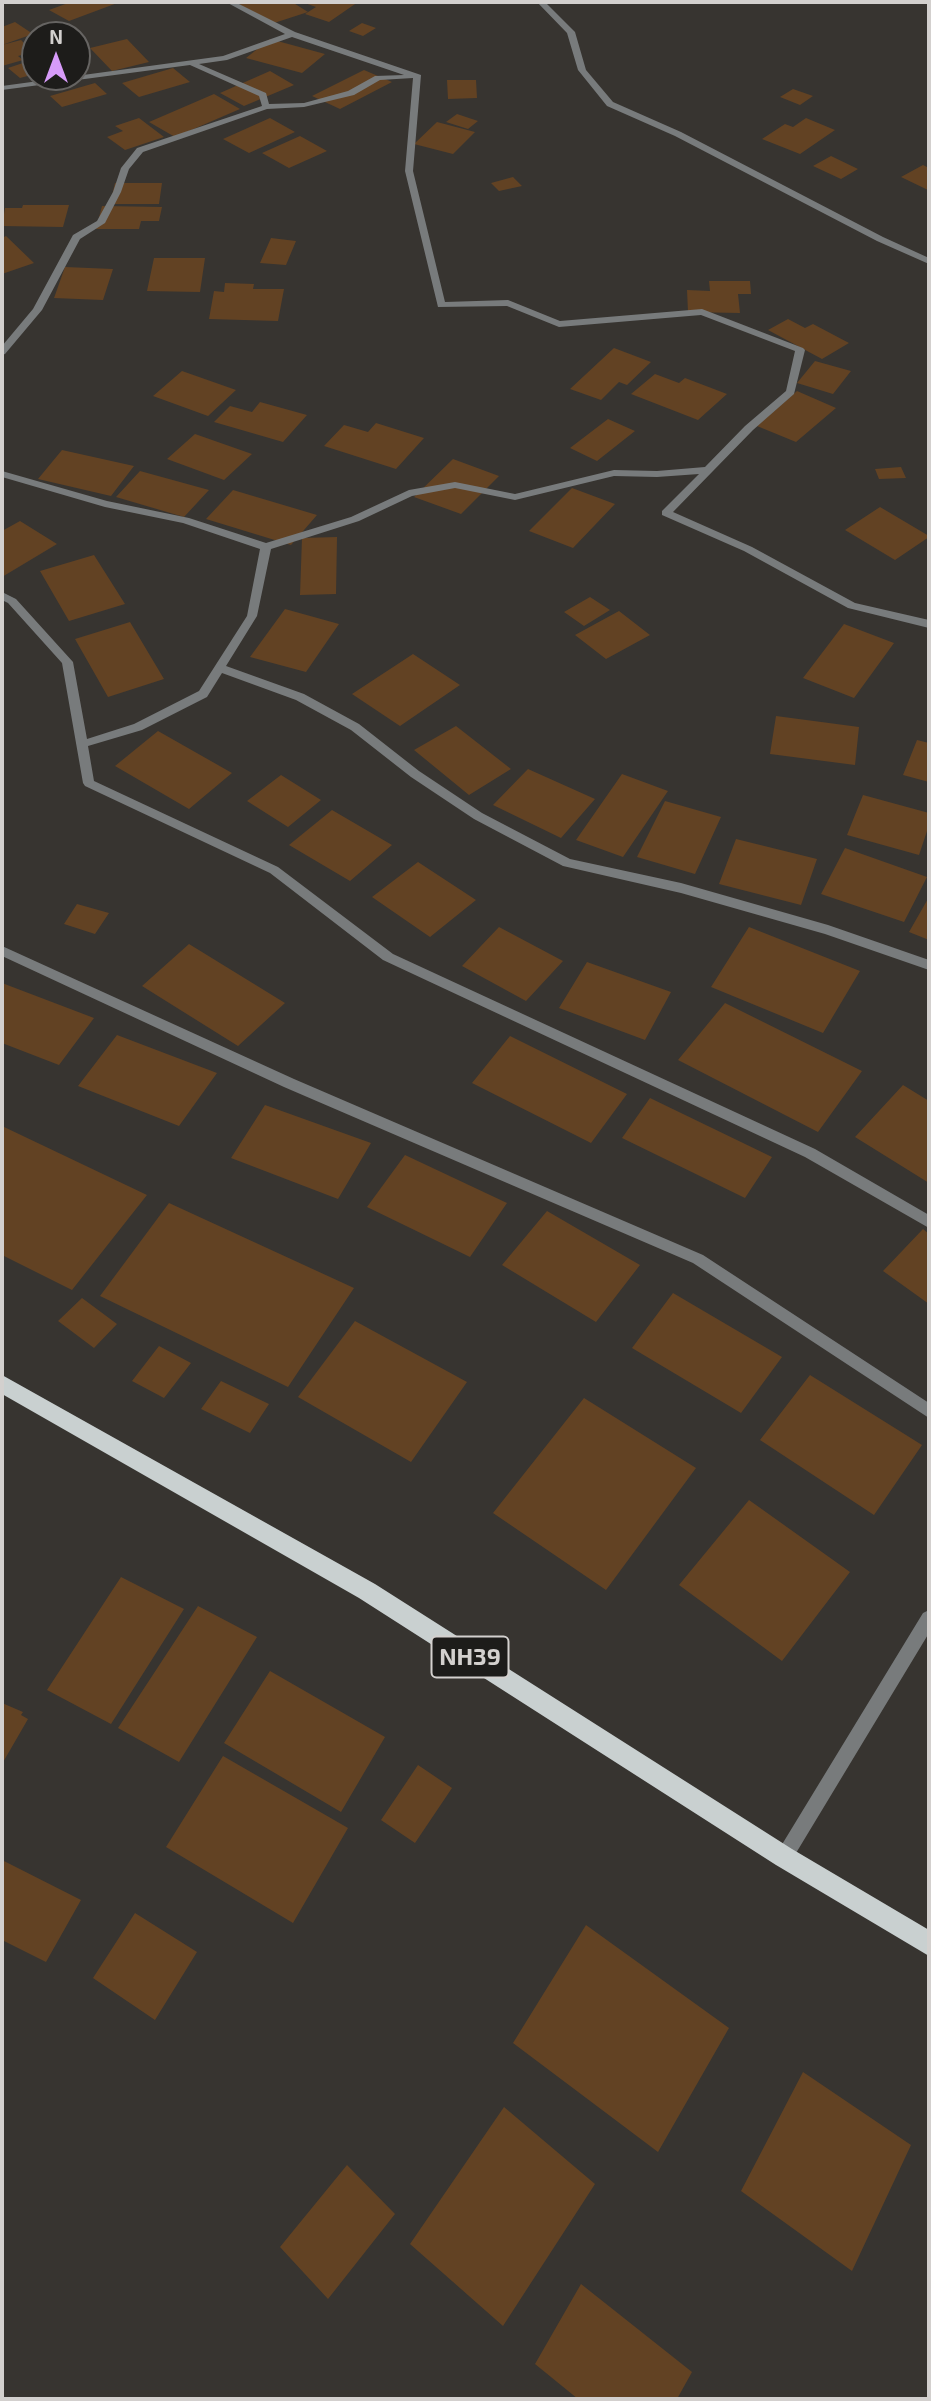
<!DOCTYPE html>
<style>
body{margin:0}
#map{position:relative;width:931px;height:2401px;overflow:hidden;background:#373430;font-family:"Exo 2",sans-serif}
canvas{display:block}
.frame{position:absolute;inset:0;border:4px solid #d3d0ce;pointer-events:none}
.north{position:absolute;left:21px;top:21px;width:70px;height:70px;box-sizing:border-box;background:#1d1c1a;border:2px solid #666462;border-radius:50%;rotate:0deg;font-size:19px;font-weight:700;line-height:28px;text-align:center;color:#d3d0ce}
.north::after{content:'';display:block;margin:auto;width:24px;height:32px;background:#d79bf9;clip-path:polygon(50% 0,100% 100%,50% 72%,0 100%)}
</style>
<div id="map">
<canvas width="931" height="2401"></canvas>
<div class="frame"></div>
<div class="north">N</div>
</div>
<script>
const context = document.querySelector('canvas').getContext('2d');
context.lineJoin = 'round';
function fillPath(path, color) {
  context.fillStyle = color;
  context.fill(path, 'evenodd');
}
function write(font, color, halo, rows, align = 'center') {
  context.font = font + ' "Exo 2",sans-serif';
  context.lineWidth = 5;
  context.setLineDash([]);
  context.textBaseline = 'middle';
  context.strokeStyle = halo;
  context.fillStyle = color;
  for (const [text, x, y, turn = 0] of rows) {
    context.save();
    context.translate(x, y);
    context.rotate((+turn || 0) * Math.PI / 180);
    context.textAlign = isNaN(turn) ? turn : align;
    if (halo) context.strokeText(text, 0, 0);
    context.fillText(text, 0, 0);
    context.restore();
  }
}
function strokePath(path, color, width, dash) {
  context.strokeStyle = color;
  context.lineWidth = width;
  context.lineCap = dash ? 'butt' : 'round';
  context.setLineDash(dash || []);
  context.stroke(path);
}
fillPath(new Path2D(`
 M71,2H120L69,21L49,10Z
 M236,2H292L308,12L271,24Z
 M302,2H358L329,22L305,14L316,7Z
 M15,22L33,34L2,45V27Z
 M362,23L376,28L363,36L349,31Z
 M127,39L149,62L112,71L90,48Z
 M270,39L325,54L302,73L246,58Z
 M21,40L33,52L18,56L23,60L2,66V45Z
 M26,62L35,70V74L20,78L8,68Z
 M173,68L190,82L139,97L122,83Z
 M364,70L392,82L340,109L312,96Z
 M270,71L294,85L244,106L220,93Z
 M447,80H476L477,98L448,99Z
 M95,83L107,94L62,107L50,96Z
 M793,89L813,96L800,105L780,97Z
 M214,94L240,109L175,137L149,122Z
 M457,114L478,121L468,129L446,122Z
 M139,118L164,137L125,150L107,137L123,131L115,126Z
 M270,118L295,132L249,153L223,139Z
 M806,118L835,130L800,154L762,139L785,124L793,127Z
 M437,122L475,132L453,154L414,144Z
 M300,136L327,151L289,168L262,153Z
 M831,156L858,169L841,179L813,166Z
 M923,165L929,168L928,190L901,177Z
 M513,177L522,186L499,191L491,183Z
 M115,183H162L159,204H110Z
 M23,205H69L63,227L2,226L5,208H22Z
 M102,206L162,207L159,221H141L139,229H96Z
 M6,236L34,263L2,274V238Z
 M271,238L296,241L286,265L260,263Z
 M154,258H205L200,292L147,291Z
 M65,267L113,269L103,300L54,298Z
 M709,281H750L751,294H738L740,313L688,312L687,290L710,291Z
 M225,283L254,284L253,289H284L278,321L209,319L214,291L224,292Z
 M788,319L805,328L813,324L849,343L822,359L768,330Z
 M614,348L651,362L627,385L619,382L601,400L570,389Z
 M815,361L851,371L833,394L797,383Z
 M182,371L236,390L208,416L153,396Z
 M655,374L679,383L685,378L727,394L698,420L631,394Z
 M797,391L836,408L796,442L757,426Z
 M260,402L307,415L283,442L214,422L230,406L252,412Z
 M608,419L635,431L597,461L570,448Z
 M376,423L424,438L396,469L324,446L344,425L368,432Z
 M195,434L252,454L224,480L167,459Z
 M62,450L134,466L111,496L38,479Z
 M453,459L499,476L461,514L414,497Z
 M901,467L906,478L879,479L875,469Z
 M140,471L209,490L184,517L116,497Z
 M572,488L615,504L573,548L529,531Z
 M233,490L317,515L291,545L206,519Z
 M880,507L929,536V537L895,560L845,530Z
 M20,521L57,544L2,577V531Z
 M337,537L336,594L300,595L302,538Z
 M94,555L125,604L69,621L40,571Z
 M590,597L610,610L584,626L564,612Z
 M285,609L339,624L306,672L250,657Z
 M619,611L650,635L606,659L575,635Z
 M130,622L164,679L108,697L75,639Z
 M844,624L894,643L854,698L803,678Z
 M413,654L460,685L400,726L352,694Z
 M776,716L859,727L855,765L770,754Z
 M456,726L511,769L469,795L414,750Z
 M158,731L232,773L189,809L115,766Z
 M917,740L929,743V782L903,775Z
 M528,769L595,799L561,838L493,805Z
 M622,774L668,791L623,857L576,840Z
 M281,775L321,800L288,827L247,801Z
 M863,795L929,813V825L919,855L847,835Z
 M665,801L721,817L695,874L637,857Z
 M332,810L392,845L350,881L289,845Z
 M736,839L817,859L801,905L719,884Z
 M845,848L927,877L904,922L821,894Z
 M418,862L476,900L430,937L372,897Z
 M929,897V940L909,932Z
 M77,904L109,913L95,934L64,924Z
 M499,927L563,961L526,1001L462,966Z
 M749,927L860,971L823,1033L711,987Z
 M189,944L285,1003L238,1046L142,986Z
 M587,962L671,992L645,1040L559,1008Z
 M2,983L94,1018L59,1065L2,1043Z
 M725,1003L862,1071L818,1132L678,1060Z
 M117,1035L217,1073L179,1126L78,1086Z
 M510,1036L627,1094L591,1143L472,1083Z
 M903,1085L929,1101V1183L855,1137Z
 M650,1098L772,1157L745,1198L622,1138Z
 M265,1105L371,1143L338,1199L231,1158Z
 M2,1126L147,1195L72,1290L2,1255Z
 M405,1155L507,1203L470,1257L367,1207Z
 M169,1203L354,1288L288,1387L100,1296Z
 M547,1211L640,1265L596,1322L502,1265Z
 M923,1229L929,1234V1304L883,1271Z
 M673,1293L782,1357L741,1413L632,1348Z
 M82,1298L117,1324L94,1348L58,1321Z
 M355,1321L467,1382L411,1462L298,1397Z
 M159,1346L191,1363L164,1398L132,1381Z
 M810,1375L922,1445L874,1515L760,1440Z
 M221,1381L269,1404L250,1433L201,1409Z
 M584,1398L696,1468L606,1590L493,1513Z
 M749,1500L850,1572L782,1661L679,1585Z
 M121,1577L184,1609L111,1724L47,1690Z
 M198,1606L257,1637L179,1762L118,1728Z
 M270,1671L385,1737L341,1812L224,1743Z
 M2,1703L23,1712L21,1715L28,1719L2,1764Z
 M223,1756L348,1828L293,1923L166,1847Z
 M418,1765L452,1788L415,1843L381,1820Z
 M2,1860L81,1900L46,1962L2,1940Z
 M135,1913L197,1952L155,2020L93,1978Z
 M586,1925L729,2028L658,2152L513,2043Z
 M803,2072L911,2145L852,2271L741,2191Z
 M504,2107L595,2184L503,2326L410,2244Z
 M347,2165L395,2214L328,2299L280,2247Z
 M581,2284L692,2372L677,2399H578L535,2364Z`), '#624223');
fillPath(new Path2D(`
 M226,2H235L295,32L421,75L413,171L445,302L508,300L560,321L702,309L803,348L805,350L794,394L753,430L673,512L752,547L855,603L929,620V628L848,608L744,551L662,515V511L699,474L657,477L614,476L515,500L455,488L412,496L359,521L271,549L257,616L226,666L304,694L359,724L419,771L482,813L570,859L681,883L828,925L929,960V970L825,934L681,893L563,866L474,819L411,777L351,730L296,700L222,673L207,697L142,730L88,746L94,781L278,867L393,954L815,1149L929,1215V1228L805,1157L383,960L270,873L85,786L83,783L62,663L8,603L2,600V592L16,599L73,662L87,739L134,724L199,691L247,616L260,549L183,523L105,507L2,477V471L107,501L189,518L266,543L351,517L409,490L455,482L515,494L614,470L657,471L705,467L745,426L786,391L795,351L701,315L559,327L507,306L438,307L405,171L413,78L380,80L354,95L304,107L267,109L143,152L129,169L121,192L105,223L80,239L42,310L5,354L2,355V346L33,309L73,235L97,221L113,192L121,168L137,148L262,106L259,96L190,65L2,90V86L223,56L285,34ZM292,37L404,75L375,76L348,91L304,103L269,104L266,93L199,64L227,60Z
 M2,946L294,1079L703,1255L929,1403V1418L693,1263L284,1087L2,956Z
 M929,1610V1633L790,1863L784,1866L778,1863L775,1857L778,1851L923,1613Z`), '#787b7c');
fillPath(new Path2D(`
 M537,2H545L575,32L586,70L613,102L681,132L883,237L929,258V264L877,241L675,136L607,106L578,70L567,33Z`), '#787b7c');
fillPath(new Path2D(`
 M2,1375L375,1584L792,1849L929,1930V1956L776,1865L359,1598L2,1394Z`), '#c9d0d0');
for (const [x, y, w] of [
 [470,1657,77]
]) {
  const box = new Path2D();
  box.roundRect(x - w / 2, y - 20.5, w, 41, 5);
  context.fillStyle = '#1d1c1a';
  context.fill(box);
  strokePath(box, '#d3d0ce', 2);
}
write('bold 24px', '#d3d0ce', null, [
 ["NH39",470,1657]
]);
</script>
